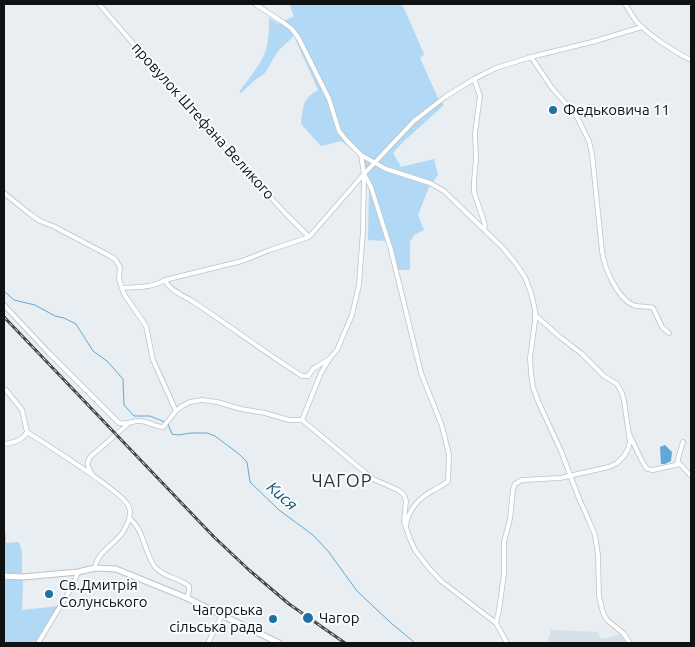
<!DOCTYPE html>
<meta charset="utf-8">
<style>
body{margin:0}
#map{position:relative;width:695px;height:647px;overflow:hidden;background:#e9eef2;font-family:Ubuntu,sans-serif}
canvas{display:block}
.frame{position:absolute;inset:0;border:5px solid #0f1112;pointer-events:none}
</style>
<div id="map">
<canvas width="695" height="647"></canvas>
<div class="frame"></div>
</div>
<script>
const context = document.querySelector('canvas').getContext('2d');
context.lineJoin = 'round';
function fillPath(path, color) {
  context.fillStyle = color;
  context.fill(path, 'evenodd');
}
function strokePath(path, color, width, dash) {
  context.strokeStyle = color;
  context.lineWidth = width;
  context.lineCap = dash ? 'butt' : 'round';
  context.setLineDash(dash || []);
  context.stroke(path);
}
function write(font, color, halo, rows, align = 'center') {
  context.font = font + ' Ubuntu,sans-serif';
  context.lineWidth = 4;
  context.setLineDash([]);
  context.textBaseline = 'middle';
  context.strokeStyle = halo;
  context.fillStyle = color;
  for (const [text, x, y, turn = 0] of rows) {
    context.save();
    context.translate(x, y);
    context.rotate((+turn || 0) * Math.PI / 180);
    context.textAlign = isNaN(turn) ? turn : align;
    if (halo) context.strokeText(text, 0, 0);
    context.fillText(text, 0, 0);
    context.restore();
  }
}
fillPath(new Path2D(`
 M551,630L598,632L601,639L622,634L628,643H547Z`), '#d4e1e9');
fillPath(new Path2D(`
 M289,4H402L424,54L420,58L438,98L444,105L403,142L393,153L401,167L434,159L438,175L429,187L418,215L424,230L414,235L410,242V270H398L392,244L385,241L368,240L369,187L364,174L363,157L341,141L321,146L301,124C303,107 302,99 318,90L294,36L278,51L265,73L255,80L241,93L239,92C247,81 263,62 266,49C269,39 269,28 269,18L279,24L294,16Z
 M6,534V543L19,542L22,552V573H4V535Z
 M4,580H23L22,610L59,606L39,643H4Z`), '#b1d8f4');
fillPath(new Path2D(`
 M665,445L672,452L671,461L665,464H661L660,447Z`), '#60a8d8');
strokePath(new Path2D(`
 M4,291L14,300L35,305L55,316L64,318L76,324L93,351L107,361L123,379L124,405L134,416H150L165,422
 M168,424L172,434L179,435L191,433H207L215,436L239,454L247,462L250,482L279,510L313,535L328,551L357,591L391,623L415,643`), '#60a8d8', 1);
const street = new Path2D(`
 M99,4L199,120L286,214L309,237
 M255,4L284,23L292,29L299,39L329,99L339,131L347,141L361,155L386,169L430,183L444,191L503,248L516,264L525,277L531,293L535,310V321L530,358L531,373L533,387L538,401L561,451L580,501L587,516L595,535L598,555L599,596L603,613L607,620L623,633L630,643
 M625,4C629,9 632,16 636,21C648,35 675,52 691,60
 M531,57L552,88L576,115L589,141L592,154L602,251C604,267 617,298 633,305C640,308 646,305 653,308L662,327L669,333
 M474,79L480,96L475,133L476,159L474,181V192L485,225L484,230
 M361,155L364,174L371,187L391,250L421,373L442,426L449,455L448,481C444,485 439,487 434,490C419,498 409,508 406,525
 M4,193L30,214L40,221L53,226L110,256L115,259L120,267L119,279L124,294L146,326L153,360L176,411
 M165,280C169,290 184,296 192,301C229,325 264,352 302,376H308L313,369L329,359
 M122,288C137,287 152,288 165,280L242,261L270,250L309,237L364,174L414,121L445,97L474,79L496,68L531,57L592,42L642,27
 M4,305L49,353L119,423C127,425 132,421 139,421C148,421 155,427 163,427L176,411L182,406L190,402L202,400L217,402L241,409L265,413L289,420H302L373,479L398,490L404,495L406,501L404,522L410,539L415,550L428,567L441,581L496,623L507,643
 M4,389L6,390L22,410L27,432C44,443 125,493 129,507C132,516 127,525 123,532C115,544 96,553 95,568
 M302,420L321,373L330,358L337,350L352,315L359,285L363,230L364,176
 M630,436L642,461L647,469L653,470L680,464L691,476
 M4,444C13,443 23,440 27,432
 M677,464L679,455L683,442
 M92,474C88,468 86,463 90,457L127,425
 M130,519C144,530 144,552 155,567C163,577 179,578 189,586V591L187,598
 M496,623L499,610L504,574V542L510,519L513,489L515,484L522,480L560,478L609,467L617,463L624,456L628,449L630,442L624,401L622,393L617,384L604,376L582,354L560,337L535,315
 M38,643L73,585L78,572
 M208,643L222,615`);
const secondary = new Path2D(`
 M4,576L23,577L78,572L95,568L116,569L187,598L279,643`);
strokePath(street, '#bdc2c6', 5.5);
strokePath(secondary, '#bdc2c6', 7);
strokePath(street, '#fff', 4);
strokePath(secondary, '#fff', 5);
const rail = new Path2D(`
 M4,317L214,537L249,570L289,604L345,643`);
strokePath(rail, '#444748', 3);
strokePath(rail, '#f7fcff', 1, [4]);
for (const [x, y, r, color] of [
 [553,110,5,"#1d72a2"],
 [49,594,5,"#1d72a2"],
 [308,618,6,"#1d72a2"],
 [273,619,5,"#1d72a2"]
]) {
  const dot = new Path2D();
  dot.arc(x, y, r, 0, 2 * Math.PI);
  context.fillStyle = color;
  context.fill(dot);
  strokePath(dot, '#f7fcff', 2);
}
write('15px', '#0f1112', '#f7fcff', [
 ["Федьковича 11",563,110],
 ["Св.Дмитрія",59,585],
 ["Солунського",59,602],
 ["Чагорська",263,610,"right"],
 ["сільська рада",263,627,"right"],
 ["Чагор",319,618]
], 'left');
write('15px', '#0f1112', '#f7fcff', [
 ["провулок Штефана Великого",203,121,48]
]);
write('italic 16px', '#114a6a', '#f7fcff', [
 ["Кися",282,496,41]
]);
context.letterSpacing = '1px';
write('18px', '#2e3235', '#f7fcff', [
 ["ЧАГОР",342,481]
]);
context.letterSpacing = '0px';
</script>
